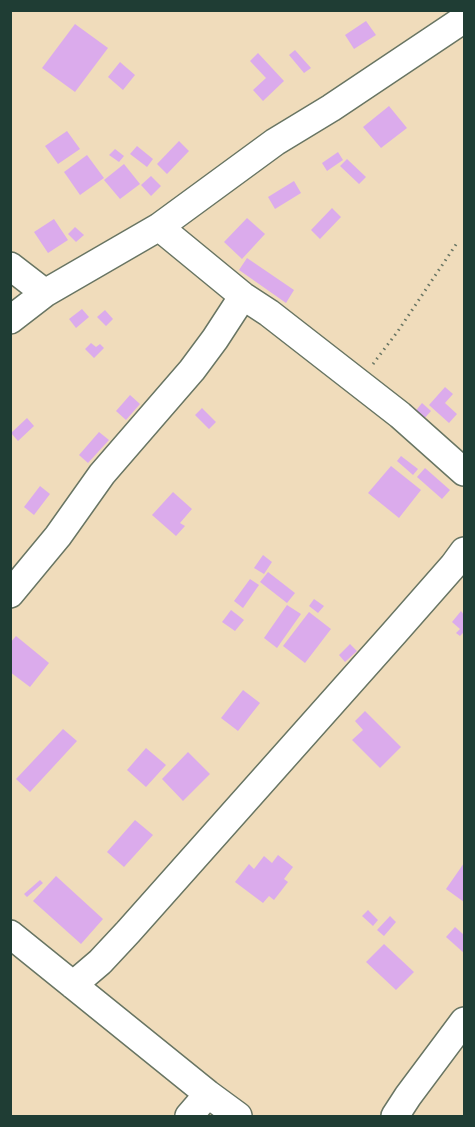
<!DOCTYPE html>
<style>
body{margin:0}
#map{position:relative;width:475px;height:1127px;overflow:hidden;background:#f0dcbb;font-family:"IM FELL Double Pica",serif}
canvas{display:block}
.frame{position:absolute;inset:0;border:12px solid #1f3d34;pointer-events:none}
</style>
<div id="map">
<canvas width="475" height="1127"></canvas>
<div class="frame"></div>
</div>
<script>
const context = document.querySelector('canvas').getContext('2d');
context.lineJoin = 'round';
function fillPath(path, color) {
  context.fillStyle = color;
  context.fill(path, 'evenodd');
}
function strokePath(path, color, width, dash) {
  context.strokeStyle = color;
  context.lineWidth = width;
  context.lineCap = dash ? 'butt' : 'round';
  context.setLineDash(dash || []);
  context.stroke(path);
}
fillPath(new Path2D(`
 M366,21L376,35L354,49L345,35Z
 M75,24L108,48L75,92L42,68Z
 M295,50L311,68L304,73L289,55Z
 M258,53L284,81L263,101L253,90L266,78L250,61Z
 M120,62L135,75L123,90L108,77Z
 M389,106L407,128L381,148L363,127Z
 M67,131L80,149L58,164L45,146Z
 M179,141L189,151L167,174L157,164Z
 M137,146L153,159L147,167L130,154Z
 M115,149L124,156L119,162L109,155Z
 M338,152L343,160L327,171L322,163Z
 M87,155L104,178L80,195L64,172Z
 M347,159L366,177L359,184L340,166Z
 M124,164L140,184L120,199L104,180Z
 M151,176L161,186L151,196L141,185Z
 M294,181L301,193L275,209L268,197Z
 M332,208L341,217L320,239L311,230Z
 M247,218L265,234L242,259L224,242Z
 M54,219L68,240L48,253L34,232Z
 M75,227L84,235L76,242L68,234Z
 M247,258L294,290L286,303L239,270Z
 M82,309L89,317L76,328L69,319Z
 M105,310L113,319L106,326L97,317Z
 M91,343L96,347L100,344L104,348L94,358L85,349Z
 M445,387L453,394L445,403L457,414L449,423L429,405Z
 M130,395L140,404L126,420L116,411Z
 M422,403L431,411L422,421L414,413Z
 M202,408L216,422L209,429L195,415Z
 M27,418L34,426L18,441L11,433Z
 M99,432L109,440L88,463L79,455Z
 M401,456L418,469L413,475L397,461Z
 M391,466L421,490L399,518L368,493Z
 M425,468L450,490L442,499L417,477Z
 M40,486L50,494L34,515L24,507Z
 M173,492L192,509L180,523L185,526L176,536L152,515Z
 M263,555L272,562L264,574L254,568Z
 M268,572L295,593L287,603L260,582Z
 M250,579L259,585L243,608L234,601Z
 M314,599L324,606L318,613L309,606Z
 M287,605L301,614L277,648L264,638Z
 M231,610L244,620L235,631L222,622Z
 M461,611L464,615V632L460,636L456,633L460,629L452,622Z
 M309,612L331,629L305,663L283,646Z
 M16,636L49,663L30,687L10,672V643Z
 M350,644L357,651L345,662L339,655Z
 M243,690L260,703L238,731L221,718Z
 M365,711L401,747L380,768L352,740L363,730L355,721Z
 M63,729L77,741L30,792L16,779Z
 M146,748L166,765L146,787L127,770Z
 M188,752L210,774L183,801L162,779Z
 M135,820L153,835L124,867L107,852Z
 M278,855L293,867L284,879L288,882L274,900L269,896L263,903L235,882L249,864L254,869L264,856L272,863Z
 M464,863V902L446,889Z
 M56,876L103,919L81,944L33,901Z
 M40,880L43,883L27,897L24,894Z
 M368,910L378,920L373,926L362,916Z
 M390,916L396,922L384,936L377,930Z
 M455,927L464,935V953L446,937Z
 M384,944L414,972L396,990L366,962Z`), '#dbabec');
const minor = new Path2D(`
 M159,227L243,296L269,313L400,415L464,472
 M10,266L45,293
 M10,320L45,293L159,227L275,142L331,108L464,19
 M10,594L58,536L102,474L192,370L215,339L243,296
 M10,934L208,1094L238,1116
 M73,985L100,962L128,932L395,632L453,566L464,551
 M189,1116L208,1094
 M395,1116L408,1096L464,1021`);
strokePath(minor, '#687563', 30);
strokePath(new Path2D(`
 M373,364L398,331L457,243`), '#687563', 3, [1.5, 4.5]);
strokePath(minor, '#fff', 27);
</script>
